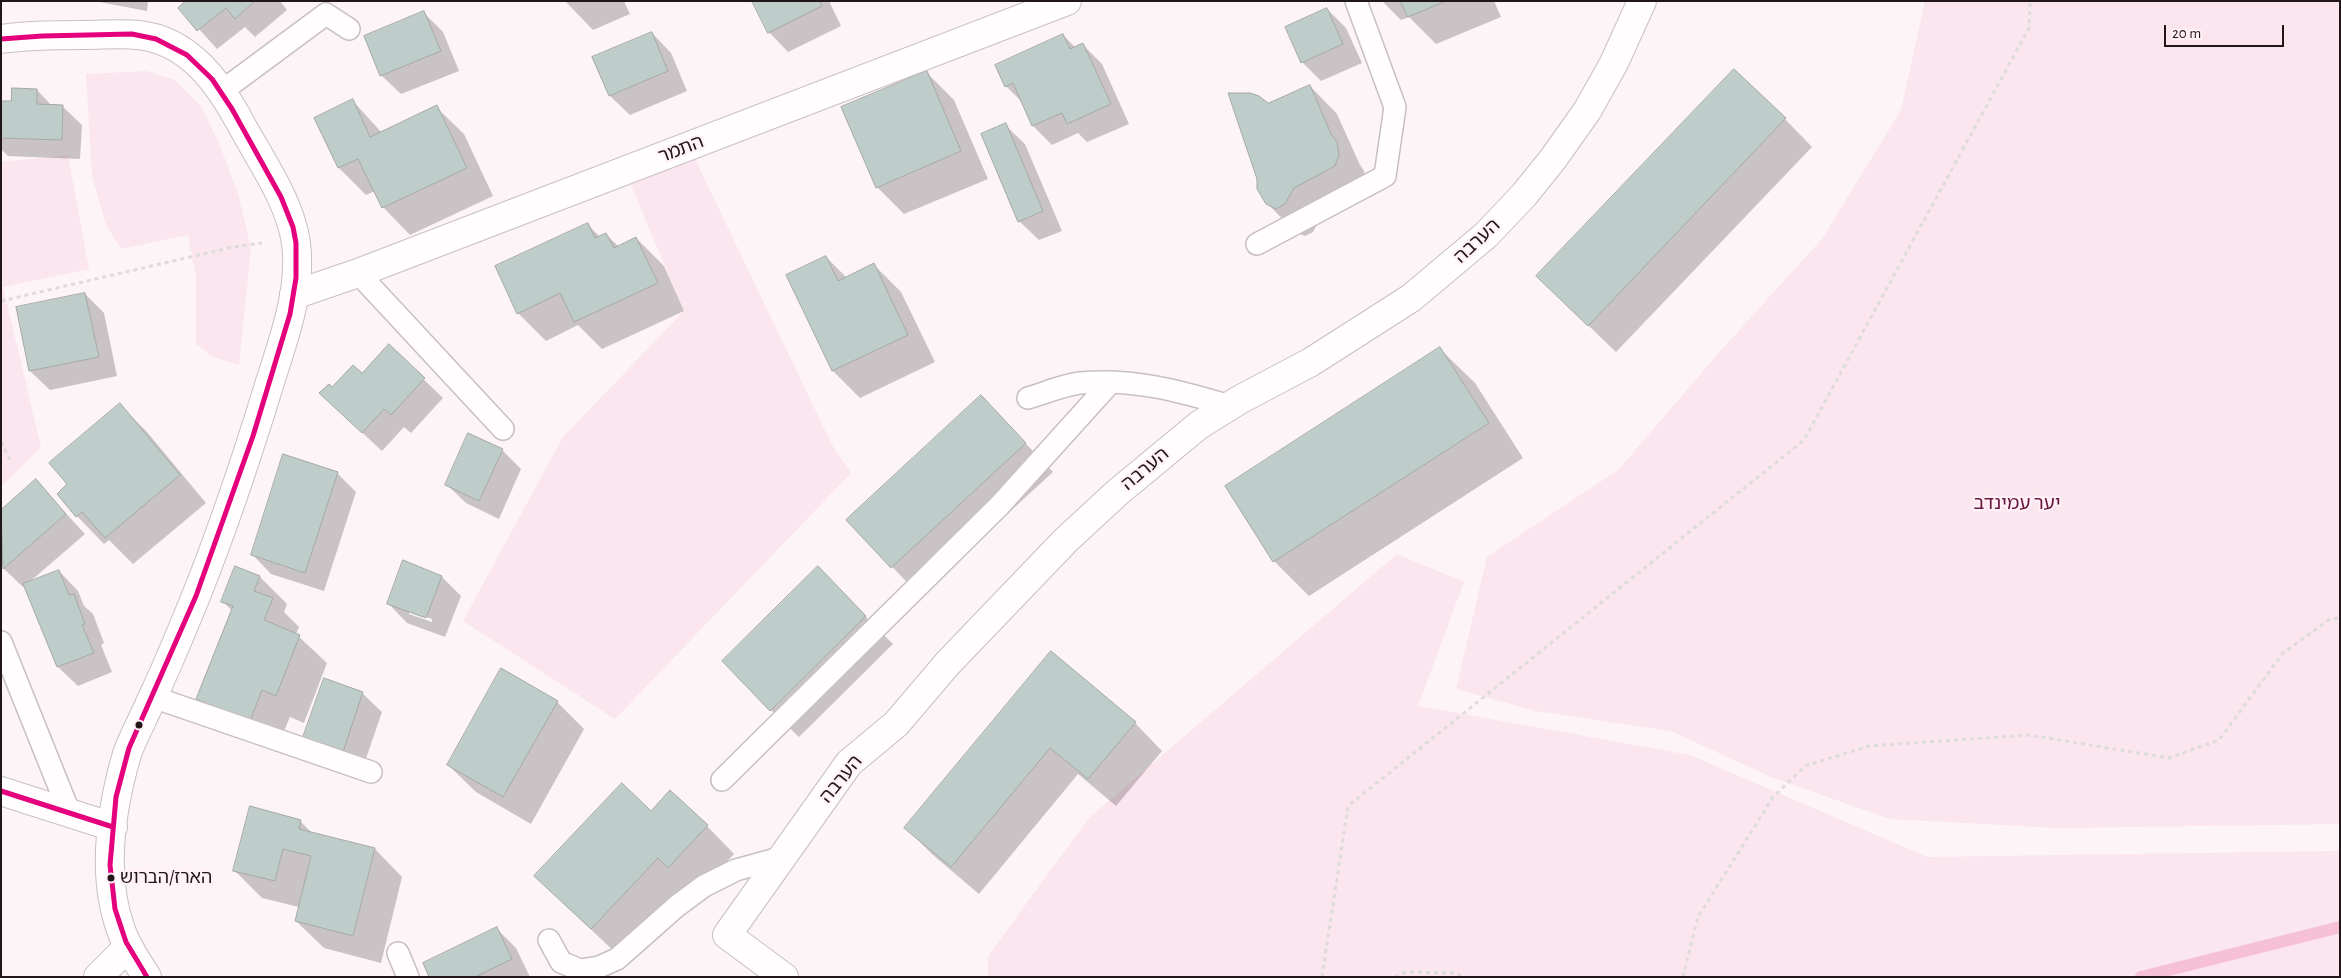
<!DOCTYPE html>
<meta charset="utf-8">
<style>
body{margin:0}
#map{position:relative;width:2341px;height:978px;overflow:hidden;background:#fcf4f7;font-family:"Alegreya Sans",sans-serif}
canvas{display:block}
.frame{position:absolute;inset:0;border:2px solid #21161a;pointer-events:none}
.scale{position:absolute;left:2164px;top:25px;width:120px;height:22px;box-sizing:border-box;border:2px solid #21161a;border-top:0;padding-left:6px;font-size:15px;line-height:18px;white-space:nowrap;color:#21161a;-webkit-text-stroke:4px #fff1f6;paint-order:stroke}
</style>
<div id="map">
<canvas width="2341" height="978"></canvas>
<div class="frame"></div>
<div class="scale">20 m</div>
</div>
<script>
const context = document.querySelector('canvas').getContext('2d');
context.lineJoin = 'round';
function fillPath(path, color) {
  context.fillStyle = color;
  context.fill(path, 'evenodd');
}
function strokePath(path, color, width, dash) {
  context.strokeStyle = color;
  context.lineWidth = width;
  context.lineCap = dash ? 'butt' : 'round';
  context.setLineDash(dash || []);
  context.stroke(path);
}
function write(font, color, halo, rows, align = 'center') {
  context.font = font + ' "Alegreya Sans","Noto Sans Hebrew",sans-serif';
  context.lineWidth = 4.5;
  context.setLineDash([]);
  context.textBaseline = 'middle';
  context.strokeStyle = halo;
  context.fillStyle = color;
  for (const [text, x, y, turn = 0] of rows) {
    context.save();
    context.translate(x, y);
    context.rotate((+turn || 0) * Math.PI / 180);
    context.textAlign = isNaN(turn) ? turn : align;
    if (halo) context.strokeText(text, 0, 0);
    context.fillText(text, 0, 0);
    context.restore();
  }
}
fillPath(new Path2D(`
 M1925,1H2340V824L2058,828L1890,819L1771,777L1671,731L1536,711L1456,689L1487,557L1618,470L1724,347L1822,239L1901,110Z
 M146,71L175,80L201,106L221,148L239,197L251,249L239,365L211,356L196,344V277L188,235L121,249L106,225L92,176L86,74Z
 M68,155L89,269L3,287L41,447L1,487V162Z
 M694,157L832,445L851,473L615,719L463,621L563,437L684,311L631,185Z
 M1397,554L1464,582L1418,706L1690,755L1927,857L2340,851V977H988V956L1089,818Z`), '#fbe5ee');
fillPath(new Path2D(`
 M94,1H148L147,11Z
 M188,1H280L287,10L255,37L245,27L217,49L180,8Z
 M565,1H624L630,14L593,30Z
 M754,1H829L841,26L788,52L769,32Z
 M1382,1H1494L1501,17L1436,44L1409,17L1401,20Z
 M1327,9L1346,28L1362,63L1321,81L1302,62Z
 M424,13L443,32L459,71L401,94L381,75Z
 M652,33L671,53L687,91L630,115L610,96L594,58Z
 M1063,35L1076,48L1083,45L1102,64L1129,124L1087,142L1078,133L1052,145L1033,126L1024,104L1006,86Z
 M927,73L954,100L988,179L904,214L877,187Z
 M1310,86L1337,114L1359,163L1364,171L1367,183L1322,215L1313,232L1305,236L1295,232L1267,203L1268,104Z
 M37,90L52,106H62L82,125L80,159L8,156L1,149V102H12Z
 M352,100L382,133L436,107L464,134L493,196L410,235L383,207L375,191L366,195L339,168L316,118Z
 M1785,119L1812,147L1616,352L1566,304Z
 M1005,125L1025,144L1062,231L1039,240L1019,221Z
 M587,224L600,237L606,234L619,247L636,238L664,266L684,311L602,349L578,325L546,341L518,313Z
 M826,257L847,278L874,265L901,292L935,362L860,398L833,371Z
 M85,294L104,313L117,376L50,390L30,371Z
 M389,346L443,398L411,433L404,427L382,451L340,412L332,389L362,375Z
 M1440,349L1475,383L1523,458L1309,596L1274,561L1226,487Z
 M981,397L1053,472L919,595L848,520Z
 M120,405L147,432L206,503L133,564L109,540L104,544L77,516L69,484Z
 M502,450L521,469L499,519L466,503L446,484Z
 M337,473L356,492L324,591L271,574L252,554Z
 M36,481L85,534L27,584L59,571L78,591L84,606L93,614L104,643L101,645L112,672L78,686L58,667L25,585L23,587L1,566V511Z
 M260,577L287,604L284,612L299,627L296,634L327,663L304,723L290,717L277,747L225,726L197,699L232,611L223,601Z
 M442,577L461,596L445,637L407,623L388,603ZM409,611L432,619V622L409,614Z
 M845,596L893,644L799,737L771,710Z
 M1051,653L1135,723L1162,751L1116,806L1078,774L979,894L933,855L906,828Z
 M362,693L382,712L361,773L323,759Z
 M557,702L584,729L531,824L476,792L448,765Z
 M651,813L707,826L734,854L696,894L686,885L619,956L563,903Z
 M300,821L313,834L375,849L402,877L381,963L324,948L296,921L299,907L262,898L235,871Z
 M497,929L516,948L530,977H431Z`), '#0003');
strokePath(new Path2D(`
 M2141,977L2340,927`), '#f6c0d5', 12);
const building = new Path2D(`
 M186,1H255L235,19L226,8L197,31L178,8Z
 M752,1H820L822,6L768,33Z
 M1401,1H1446L1408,17Z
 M1327,8L1343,44L1301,63L1285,27Z
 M424,11L441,51L380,76L364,36Z
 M652,32L668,71L609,96L592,57Z
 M1063,34L1070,49L1083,43L1111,104L1067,124L1062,113L1032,126L1013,83L1005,87L995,65Z
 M1734,69L1786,118L1588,326L1536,276Z
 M927,71L961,151L876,188L841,107Z
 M1310,85L1331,134L1337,142L1339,155L1335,166L1294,188L1285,204L1276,209L1266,204L1257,189V179L1228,93H1250L1259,96L1268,103Z
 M12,88L37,89V104L63,105L62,140L1,138V101H11Z
 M353,99L370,137L437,105L467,168L382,208L358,159L338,168L314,118Z
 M1006,123L1043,211L1018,222L981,134Z
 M588,223L595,238L606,233L614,248L636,237L658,283L574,322L560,293L517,314L495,266Z
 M826,256L838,281L874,263L908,335L832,371L786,275Z
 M85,293L99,357L29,371L16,307Z
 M389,344L425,378L391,415L384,409L362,433L319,393L329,384L332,387L353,365L362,373Z
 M1440,347L1489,423L1273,562L1225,486Z
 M981,395L1026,443L891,568L846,520Z
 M120,403L180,475L105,538L82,512L76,517L57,494L67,484L49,463Z
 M468,433L503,449L479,501L445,485Z
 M283,454L338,472L305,573L251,555Z
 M36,479L66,514L3,569L1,510Z
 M403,560L442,576L426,618L387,604Z
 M235,566L260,576L254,591L273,598L264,620L300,635L276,696L262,690L250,721L196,699L233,606L221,602Z
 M818,566L866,616L770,711L722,661Z
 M59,570L69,595L74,594L85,624L82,625L94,653L57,667L23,584Z
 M1051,651L1136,722L1088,779L1050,748L951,867L904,828Z
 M501,668L558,701L503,797L447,765Z
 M324,678L363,692L342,755L302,740Z
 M622,783L651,811L670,790L708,825L668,868L658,858L591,929L534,876Z
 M250,806L301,820L299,829L375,848L353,936L295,921L311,856L283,849L275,881L233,871Z
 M497,927L512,959L475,977H429L423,963Z`);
fillPath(building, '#beccca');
strokePath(building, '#a5a8a7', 1);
const service = new Path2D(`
 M222,91L326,14L349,29
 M1257,244L1385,176L1395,107L1356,1
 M358,273L503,429
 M1028,398C1045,393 1063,385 1080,383C1133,378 1180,391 1230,406
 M1,642L70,814
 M153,697L371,772
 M722,780L1000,505L1111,382
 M549,940L561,962L580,970L599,967L617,959L677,906L704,886L736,870L783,857
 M398,953L408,977`);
const minor = new Path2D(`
 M294,295L358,273L1067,1
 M98,977L128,947
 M784,977L727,935L849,763L896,724L948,663L1066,540L1118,492L1199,425L1241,399L1311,362L1411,298L1486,235L1524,195L1553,159L1587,111L1614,63L1642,1`);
const tertiary = new Path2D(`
 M1,39C29,35 56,35 84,35C102,35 121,33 138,35C189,40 219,83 241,124C261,161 290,201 296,243C302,290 284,338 270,382C248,454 224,526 196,596C181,633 166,669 149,705C142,721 133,737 127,754C111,809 101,875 121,930C127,947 137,962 147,977
 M1,791L113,827`);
strokePath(service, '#c8bfc3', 24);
strokePath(minor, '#c8bfc3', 30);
strokePath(tertiary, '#c8bfc3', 30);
strokePath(new Path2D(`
 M1,301L233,247L262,243
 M1,442L12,464
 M1322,977L1348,806L1804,440L2029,28L2030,1
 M1395,977L1406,972L1457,973L1463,977
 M1683,977L1698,917L1773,797L1805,766L1869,746L2029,735L2169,758L2219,740L2283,653L2330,619L2340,618`), '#dedbdd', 3, [4, 4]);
strokePath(service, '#fffdfe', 21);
strokePath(minor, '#fffdfe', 28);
strokePath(tertiary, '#fffdfe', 28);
strokePath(new Path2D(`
 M1,39L42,36L132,34L156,39L187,55L212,79L232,109L281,197L293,227L296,243V278L290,314L253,436L196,596L129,748L116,797L110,865L115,909L126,942L147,977
 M1,791L113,827`), '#e5007d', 5);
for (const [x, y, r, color] of [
 [139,725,4.5,"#21161a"],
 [111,878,4.5,"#21161a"]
]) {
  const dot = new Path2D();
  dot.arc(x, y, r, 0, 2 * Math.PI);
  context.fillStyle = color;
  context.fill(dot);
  strokePath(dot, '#fff1f6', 2);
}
write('18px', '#21161a', '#fff1f6', [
 ["הארז/הברוש",120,878]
], 'left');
write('19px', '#21161a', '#fff1f6', [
 ["התמר",681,149,-21],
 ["הערבה",1477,241,-43],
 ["הערבה",1145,469,-40],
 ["הערבה",841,779,-51]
]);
write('19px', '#691641', '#fff1f6', [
 ["יער עמינדב",2017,503]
]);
</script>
